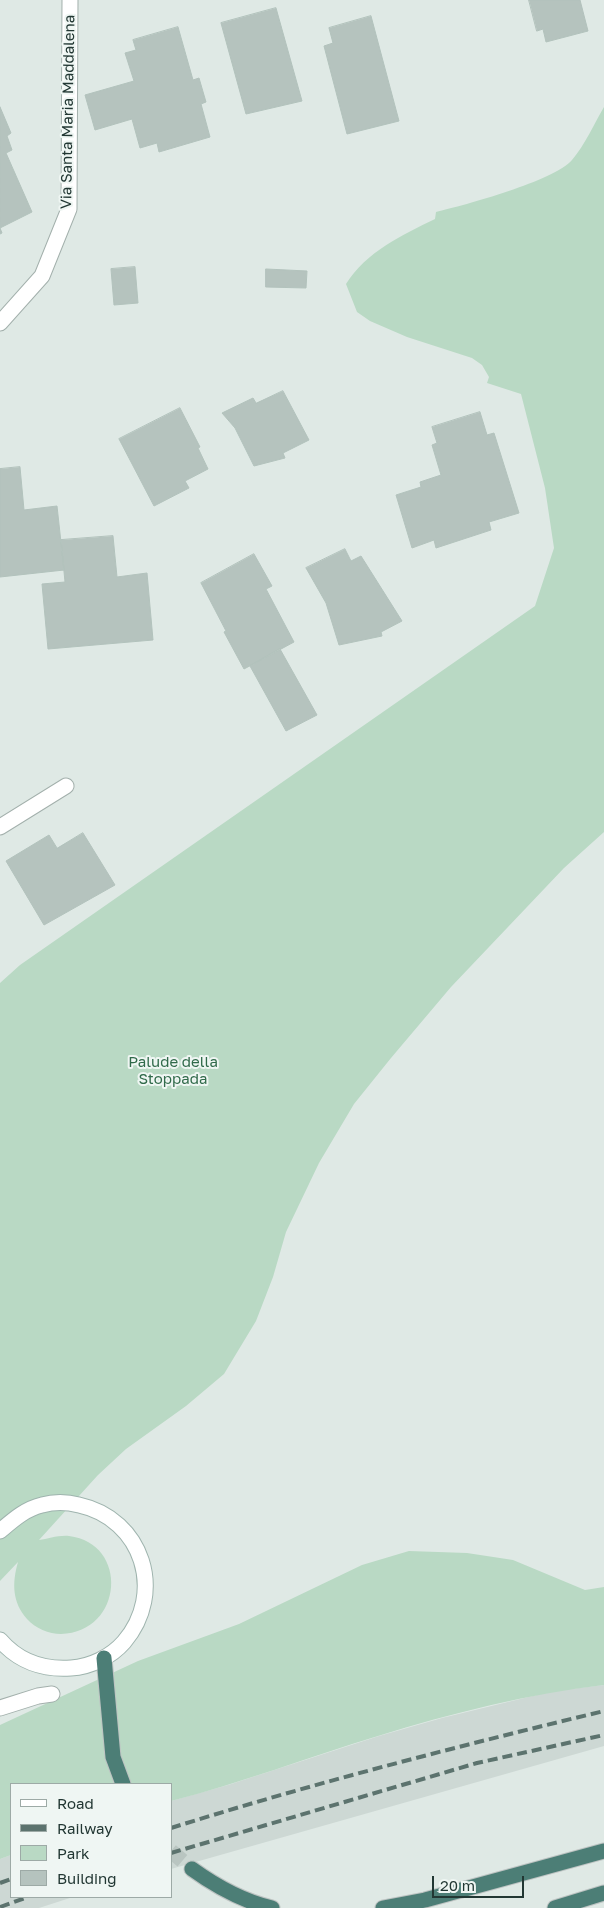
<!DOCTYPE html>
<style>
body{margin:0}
#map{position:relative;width:604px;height:1908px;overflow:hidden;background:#dfe9e5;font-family:"Golos Text",sans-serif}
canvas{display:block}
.legend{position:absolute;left:10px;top:1783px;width:162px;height:115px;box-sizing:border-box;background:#eff6f3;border:1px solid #9daaa6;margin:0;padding:6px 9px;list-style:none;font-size:15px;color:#223733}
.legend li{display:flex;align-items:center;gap:10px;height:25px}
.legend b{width:25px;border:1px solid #9daaa6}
.scale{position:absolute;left:432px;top:1876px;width:92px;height:22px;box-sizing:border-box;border:2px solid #223733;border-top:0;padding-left:6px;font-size:15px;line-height:18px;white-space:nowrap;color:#223733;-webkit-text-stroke:4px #eff6f3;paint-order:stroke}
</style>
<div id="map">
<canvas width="604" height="1908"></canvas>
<ul class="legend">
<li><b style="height:6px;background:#fff"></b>Road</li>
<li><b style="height:6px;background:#5c736e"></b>Railway</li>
<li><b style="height:14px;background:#b9d9c4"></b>Park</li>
<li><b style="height:14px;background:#b5c3be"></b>Building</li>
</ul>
<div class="scale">20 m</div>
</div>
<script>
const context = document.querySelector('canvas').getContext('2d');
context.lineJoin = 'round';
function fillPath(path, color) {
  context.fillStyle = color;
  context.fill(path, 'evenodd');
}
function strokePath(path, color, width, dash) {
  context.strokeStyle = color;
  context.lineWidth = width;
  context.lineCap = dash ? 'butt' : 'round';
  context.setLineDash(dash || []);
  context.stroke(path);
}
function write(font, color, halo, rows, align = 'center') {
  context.font = font + ' "Golos Text",sans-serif';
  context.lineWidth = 4;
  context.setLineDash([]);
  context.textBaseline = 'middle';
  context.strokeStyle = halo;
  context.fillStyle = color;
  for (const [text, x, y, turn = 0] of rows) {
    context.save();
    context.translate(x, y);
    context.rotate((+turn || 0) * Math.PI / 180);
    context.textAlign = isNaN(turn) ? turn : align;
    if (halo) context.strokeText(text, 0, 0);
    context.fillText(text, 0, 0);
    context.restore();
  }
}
fillPath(new Path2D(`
 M604,1685V1746L171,1869V1801L228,1785L379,1736L442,1718L553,1691Z
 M11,1855V1897H73L39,1908H0V1859Z`), '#cdd8d4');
fillPath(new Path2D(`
 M604,107V832L564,868L451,987L391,1058L354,1104L319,1163L286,1232L273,1277L256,1321L224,1374L186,1406L126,1449L98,1475L39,1540C48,1539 58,1535 69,1536C129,1543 124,1632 61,1634C49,1634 35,1628 27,1619C12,1602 12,1583 18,1562L0,1581V983L20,965L535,606L554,548L545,488L521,394L487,383L489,377L482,365L472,358L407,337L370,321L357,312L346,284C366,252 402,235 435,219L436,212C465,205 554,181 572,160C585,145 594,124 604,107Z
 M409,1551L467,1553L513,1560L585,1590L604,1587V1685C528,1694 452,1713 378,1736C309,1757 241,1783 171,1801V1784H11V1855L0,1859V1725L138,1661L239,1624L362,1565Z`), '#b9d9c4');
const building = new Path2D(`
 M529,0H580L588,31L546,42L543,29L537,31Z
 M276,8L302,101L246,114L221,23Z
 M371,16L399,121L347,134L324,46L333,43L329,28Z
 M178,27L193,80L199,78L206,102L201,104L210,137L159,152L157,143L140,148L132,119L95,130L85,95L134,81L125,53L136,50L133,40Z
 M0,107L11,133L7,136L12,150L6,153L32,212L0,228L2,233L0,234Z
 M135,267L138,303L114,305L111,269Z
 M266,269L307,271L306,288L266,287Z
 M283,391L309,440L283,453L285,458L254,466L235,428L222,413L253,398L256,403Z
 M180,408L200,447L198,448L208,469L185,481L189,488L154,506L119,439Z
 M480,412L487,435L494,433L519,513L489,522L491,530L436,548L434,540L412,548L396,495L421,487L420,482L441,475L432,445L437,443L432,427Z
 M20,467L24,510L57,506L64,570L0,577V469Z
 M113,536L117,577L147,573L153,640L48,649L42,584L65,582L61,540Z
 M345,549L351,561L361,556L402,621L381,632L382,636L339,645L326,603L306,568Z
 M254,554L272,586L266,589L294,642L244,669L224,632L226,631L201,583Z
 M280,649L317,715L286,731L250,666Z
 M83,833L115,885L44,925L6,861L49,835L57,848Z`);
fillPath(building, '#b5c3be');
strokePath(building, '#b2c2bc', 1);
strokePath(new Path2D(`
 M171,1851L192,1869`), '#b9c5c1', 15, [15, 8]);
const service = new Path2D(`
 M0,1708L38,1696L52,1694`);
const minor = new Path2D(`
 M0,323L42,276L69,209L70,0
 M0,827L66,786`);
const secondary = new Path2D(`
 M0,1531C13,1520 25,1509 42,1505C53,1502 67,1502 79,1505C143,1519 166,1593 124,1642C111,1657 90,1667 71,1668C43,1670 18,1661 0,1640`);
const trunk = new Path2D(`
 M104,1658L113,1757L123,1784
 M192,1869C217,1887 242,1901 272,1908
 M383,1908L425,1900L604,1851
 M555,1908L604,1893`);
strokePath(service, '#a3b0ac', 17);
strokePath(minor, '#a3b0ac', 17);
strokePath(secondary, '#9fb4ae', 17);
strokePath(trunk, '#bdc3c2', 17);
strokePath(service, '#fff', 15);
strokePath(minor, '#fff', 15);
strokePath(secondary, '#fff', 15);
strokePath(trunk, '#4c7e76', 15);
strokePath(new Path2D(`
 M171,1828C314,1783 459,1746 604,1711
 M171,1853L477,1763L604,1735
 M0,1883L11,1879
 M0,1907L28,1897`), '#5c736e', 4, [10, 5]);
write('15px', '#223733', '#eff6f3', [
 ["Via Santa Maria Maddalena",68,112,-89]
]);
write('15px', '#306a4a', '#eff6f3', [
 ["Palude della",173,1062],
 ["Stoppada",173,1079]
]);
</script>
